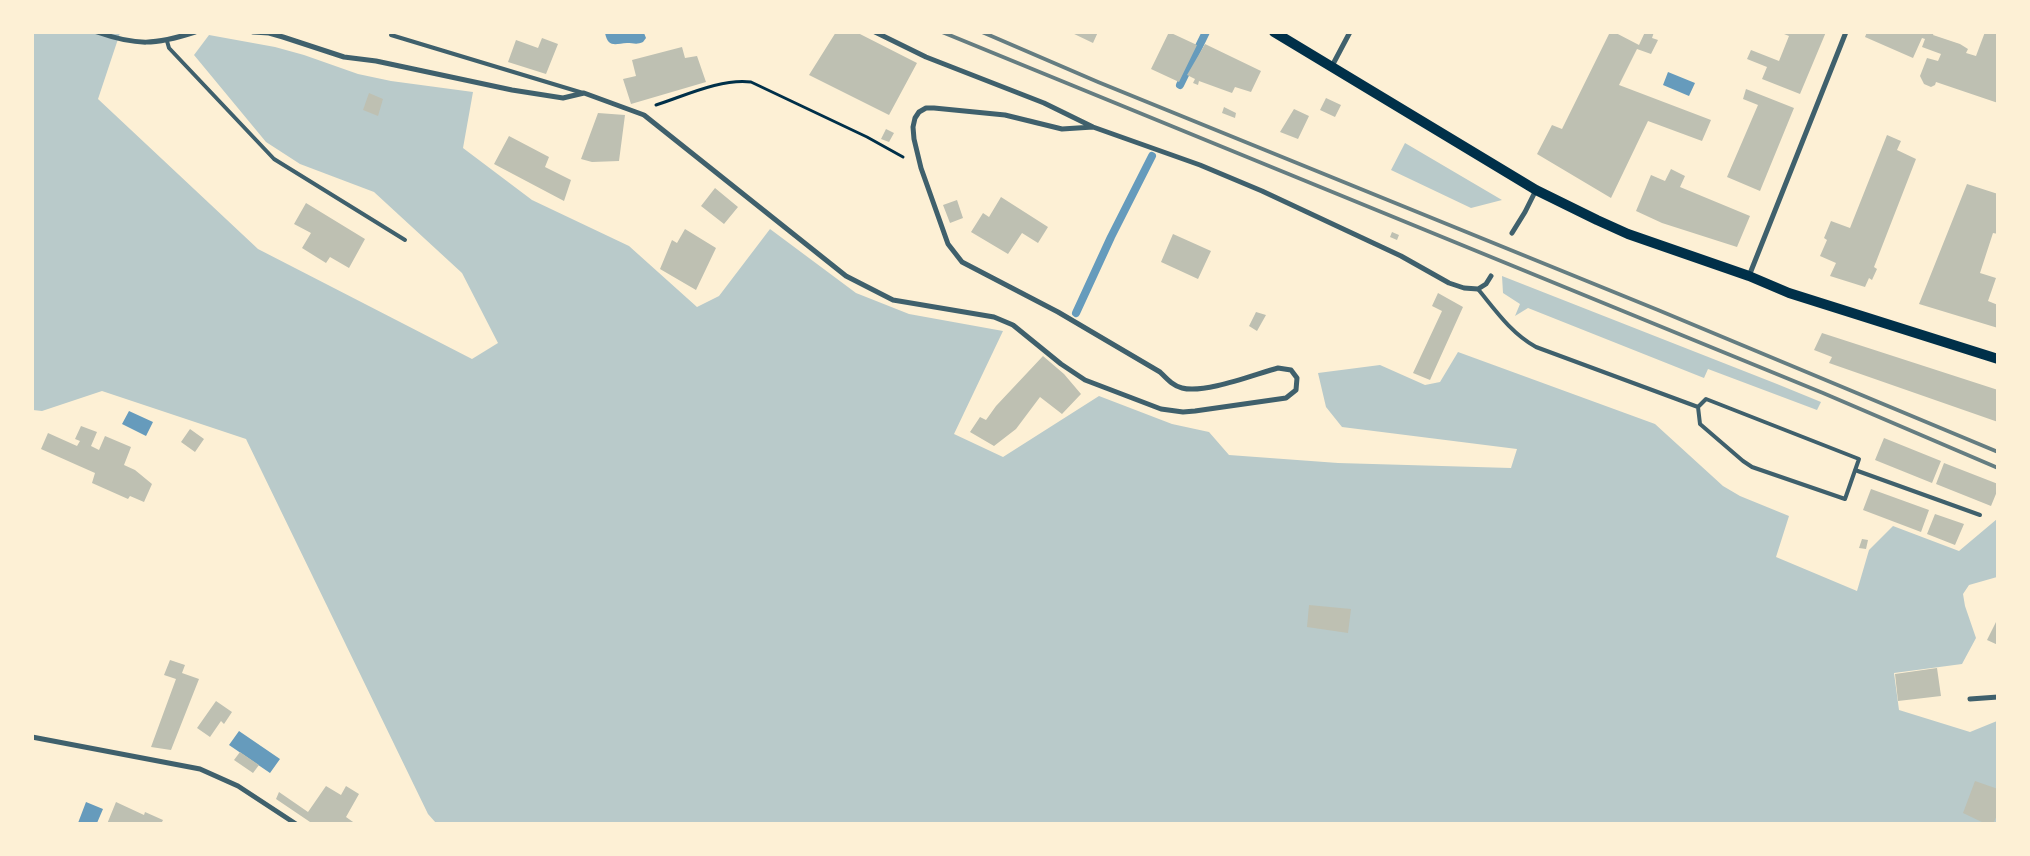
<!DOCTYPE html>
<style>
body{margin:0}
#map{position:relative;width:2030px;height:856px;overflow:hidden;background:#fdf0d5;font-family:"DejaVu Sans",sans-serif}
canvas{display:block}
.frame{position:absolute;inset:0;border:34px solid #fdf0d5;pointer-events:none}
</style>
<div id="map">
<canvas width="2030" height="856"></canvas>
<div class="frame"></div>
</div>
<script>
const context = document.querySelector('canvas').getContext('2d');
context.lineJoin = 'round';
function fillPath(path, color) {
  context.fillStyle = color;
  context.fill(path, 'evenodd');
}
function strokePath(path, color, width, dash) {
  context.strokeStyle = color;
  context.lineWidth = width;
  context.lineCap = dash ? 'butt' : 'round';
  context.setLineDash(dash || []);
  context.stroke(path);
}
fillPath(new Path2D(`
 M33,33H120L98,99L258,249L472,359L498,343L462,273L374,192L300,164L266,142L194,55L209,35L275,47L304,55L358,74L391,81L473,92L463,148L532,200L629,246L697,307L719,296L770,229L856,293L909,314L1003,331L954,434L1003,457L1099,396L1172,424L1209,432L1229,455L1338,463L1511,468L1517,449L1342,427L1326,407L1318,373L1380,365L1425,385L1440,382L1458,352L1655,424L1723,486L1740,496L1789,516L1776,557L1857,591L1869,550L1893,526L1959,551L1997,519V577L1969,585L1963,594L1965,606L1976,638L1962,664L1894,673L1899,710L1970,732L1997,721V823H436L428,814L246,439L102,391L42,411L33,410Z
 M1405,143L1502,200L1471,208L1391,170Z
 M1502,276L1777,384L1821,402L1817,410L1708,369L1704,378L1528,308L1515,316L1520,304L1503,293Z`), '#b9caca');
fillPath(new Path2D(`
 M605,33H644L646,38L643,42C637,45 633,43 627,43C615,44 608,48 605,33Z
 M1668,72L1695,83L1689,96L1663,85Z
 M129,411L153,422L146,436L122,424Z
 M239,731L280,759L270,773L229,745Z
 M86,802L103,809L97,823H78Z`), '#669bbc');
strokePath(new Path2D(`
 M1180,85L1206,32
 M1076,313L1111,237L1152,156`), '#669bbc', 8);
fillPath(new Path2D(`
 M836,32H856L917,63L889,115L809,75Z
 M1070,32H1098L1093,43Z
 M1169,32L1197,45L1179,82L1151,69Z
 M1610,32H1614L1639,45L1645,32H1654L1652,38L1658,40L1651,54L1637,49L1619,85L1711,120L1702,141L1648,121L1611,198L1537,154L1552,125L1562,129Z
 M1779,32H1826L1800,94L1762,79L1767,67L1747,59L1751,50L1779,61L1789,36Z
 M1867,32H1934L1933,35L1960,44L1968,49L1966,53L1976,56L1985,32H1998V103L1936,82L1935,85L1931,87L1924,84L1920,76L1927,58L1938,61L1941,54L1922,47L1925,39L1922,38L1913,58L1865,37Z
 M542,38L558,44L546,74L508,62L516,40L538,48Z
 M1205,44L1261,71L1251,92L1235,87L1232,93L1199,81L1198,85L1193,83L1195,79L1187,75Z
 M682,47L685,58L697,56L706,82L631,104L623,79L636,76L632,60Z
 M1746,89L1794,108L1760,191L1727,177L1758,105L1743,99Z
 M369,93L383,99L378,116L363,110Z
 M1326,98L1341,105L1335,117L1320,110Z
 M1224,107L1236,113L1235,118L1222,113Z
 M1294,109L1309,116L1298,139L1280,132Z
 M598,113L625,115L619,161L592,162L581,159Z
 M886,129L894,133L889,142L881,139Z
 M1887,135L1901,141L1897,150L1916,159L1874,267L1877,269L1872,280L1869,278L1865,287L1830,276L1836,263L1820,256L1827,240L1824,238L1831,221L1850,228Z
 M509,136L549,157L545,167L571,180L564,201L494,164Z
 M1671,169L1685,176L1680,187L1750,216L1737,247L1662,223L1636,211L1651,175L1665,181Z
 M1967,184L1998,194V234L1993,233L1980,273L1996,278L1988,301L1998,305V328L1919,304Z
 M715,188L738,207L724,224L701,206Z
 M1001,197L1048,227L1038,243L1022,233L1008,254L971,232L983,213L989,217Z
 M957,200L963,218L950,223L943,205Z
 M306,203L365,239L349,268L330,257L326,263L302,248L311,233L294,224Z
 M685,229L716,248L696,290L660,269L672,240L677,243Z
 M1392,232L1399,235L1397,240L1390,237Z
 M1173,234L1211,251L1198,279L1161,262Z
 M1438,293L1463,307L1430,380L1413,373L1442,311L1432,306Z
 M1256,312L1266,315L1257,331L1249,326Z
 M1822,333L1998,390V422L1829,363L1832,357L1814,350Z
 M1043,356L1064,374L1081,394L1062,414L1040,397L1016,429L994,446L970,432L980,417L986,420L996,406Z
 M81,426L97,432L91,446L99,450L105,436L131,447L124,465L135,470L152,484L144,502L130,496L128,499L92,483L95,473L41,449L48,433L77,446L80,441L75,439Z
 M190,429L204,439L195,452L181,442Z
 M1884,438L1941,461L1932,483L1875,460Z
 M1944,463L1998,484V489L1991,506L1936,484Z
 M1871,489L1929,510L1921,532L1863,510Z
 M1935,514L1964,524L1955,545L1927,534Z
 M1862,539L1868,540L1866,549L1859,548Z
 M1309,605L1351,609L1348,633L1307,627Z
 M1998,618V645L1987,640Z
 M170,660L185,665L182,673L199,679L171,750L151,747L176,679L164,675Z
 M1937,668L1941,696L1898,701L1895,674Z
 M216,701L232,712L224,724L221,721L210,737L197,728Z
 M240,752L259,765L253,773L234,760Z
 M1975,781L1998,789V813L1993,824H1986L1963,813Z
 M326,786L341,795L346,786L359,794L346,817L356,824H313L276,799L279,792L308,812Z
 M116,802L144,815L145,812L163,820L161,824H107Z`), '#bec0b2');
strokePath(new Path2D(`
 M656,105C684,96 722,78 751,82L867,137L903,157`), '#003049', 3);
strokePath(new Path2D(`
 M391,35L583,93
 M167,41L169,48L274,159L405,240
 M1478,289C1496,311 1511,333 1536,347L1698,407
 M1706,399L1859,459L1845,499L1752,467L1743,461L1700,424L1698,407Z
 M1855,470L1980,515`), '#3f606c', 4);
strokePath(new Path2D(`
 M97,32C137,46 155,45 195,32
 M253,32L269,33L283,37L344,57L376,61L512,90L563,98L584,93L644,115L846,276L893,300L994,317L1013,325L1061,364L1085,380L1161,409L1183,412L1195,411L1286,398L1296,390L1297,378L1291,370L1278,368C1255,374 1205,394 1182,388C1173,386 1167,379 1160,372L1058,312L962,262L948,244L921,168L914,139L913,127L915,118L919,112L926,108H934L1005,115L1062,129L1093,127
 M875,32L926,57L1044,103L1093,127L1200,165L1262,191L1401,256L1449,283L1464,288L1478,289L1486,284L1491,276
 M1332,66L1350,32
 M1512,233L1525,212L1536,190
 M1749,276L1846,32
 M1970,699L1998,697
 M32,737L200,769L238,786L296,824`), '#3f606c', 5);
strokePath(new Path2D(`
 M1274,32L1536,190L1597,220L1628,234L1749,276L1789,293L1998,359`), '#003049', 10);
strokePath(new Path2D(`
 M942,32L1823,393L1998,468
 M982,32L1098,82L1658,310L1998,452`), '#657d81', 4);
</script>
